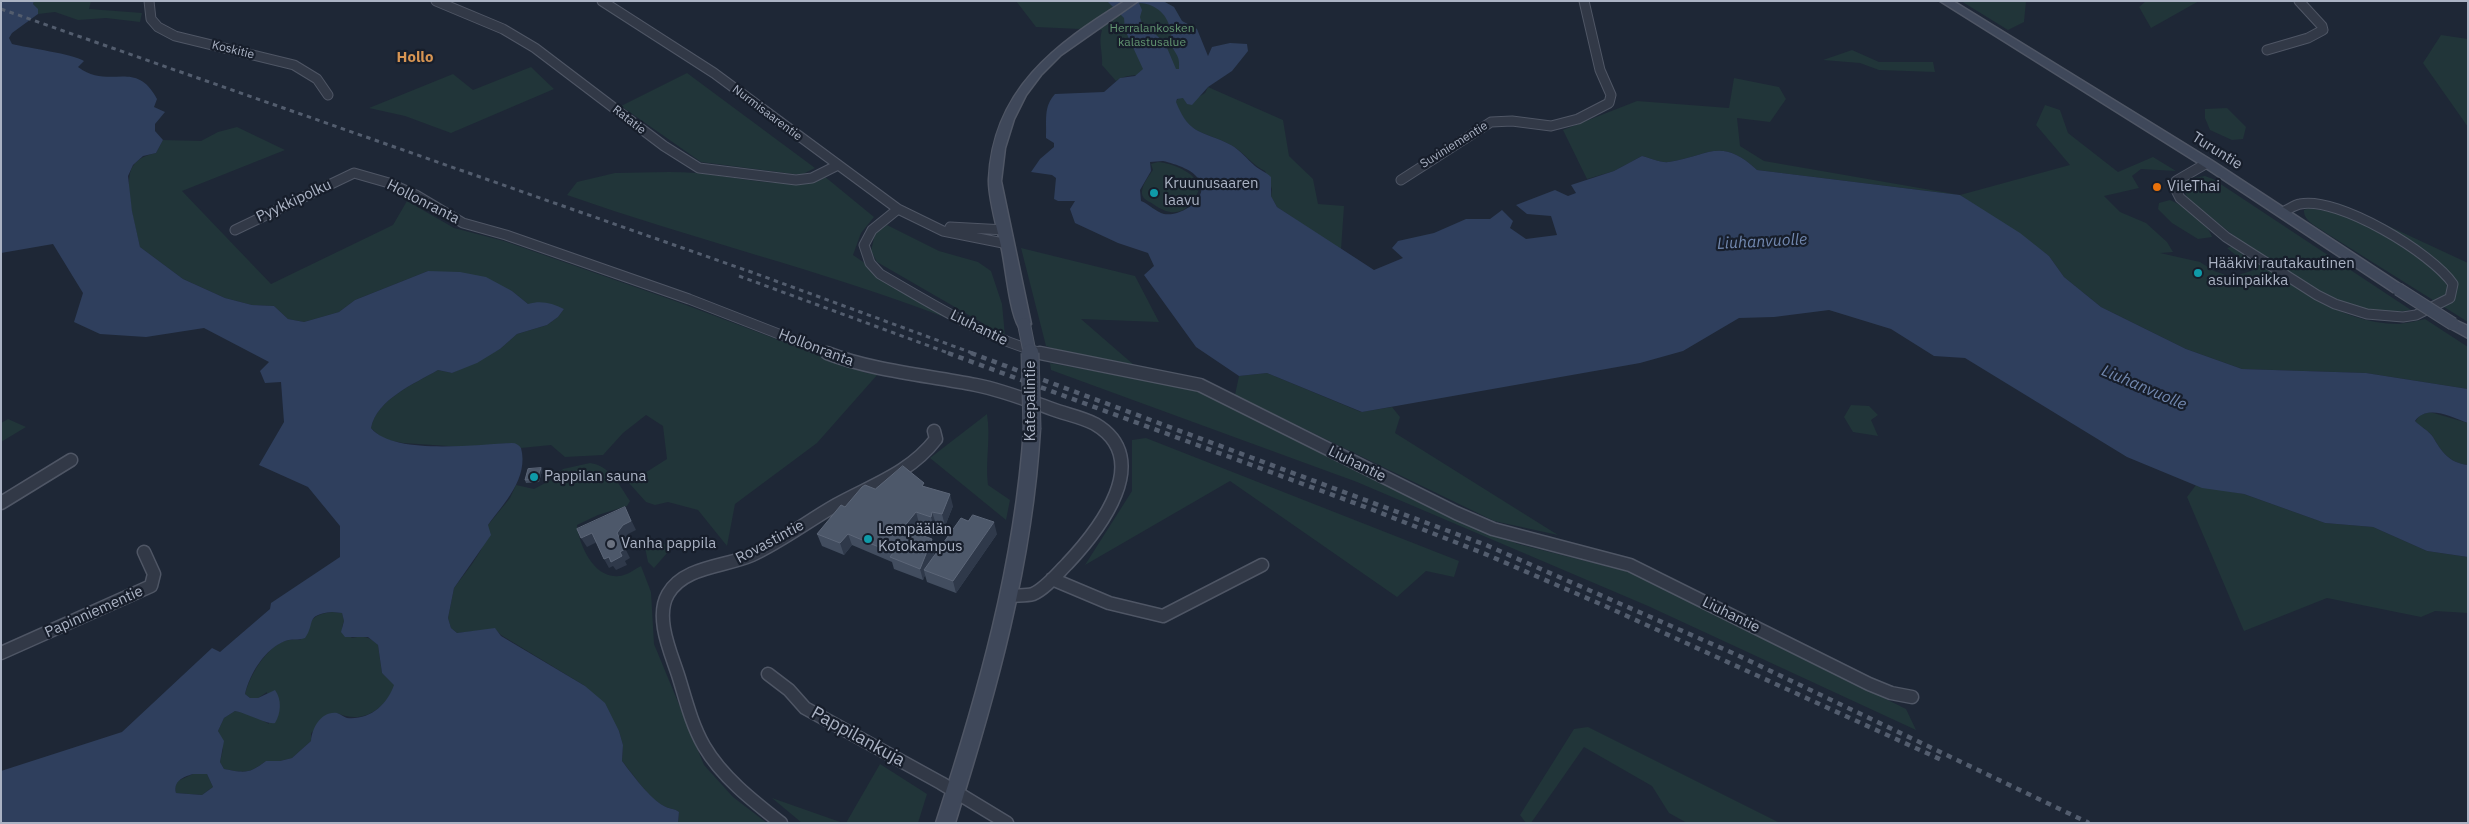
<!DOCTYPE html>
<meta charset="utf-8">
<style>
body{margin:0}
#map{position:relative;width:2469px;height:824px;overflow:hidden;background:#1e2736;font-family:"IBM Plex Sans",sans-serif}
canvas{display:block}
.frame{position:absolute;inset:0;border:2px solid #abb3c4;pointer-events:none}
</style>
<div id="map">
<canvas width="2469" height="824"></canvas>
<div class="frame"></div>
</div>
<script>
const context = document.querySelector('canvas').getContext('2d');
context.lineJoin = 'round';
function fillPath(path, color) {
  context.fillStyle = color;
  context.fill(path, 'evenodd');
}
function strokePath(path, color, width, dash) {
  context.strokeStyle = color;
  context.lineWidth = width;
  context.lineCap = dash ? 'butt' : 'round';
  context.setLineDash(dash || []);
  context.stroke(path);
}
function write(font, color, halo, rows, align = 'center') {
  context.font = font + ' "IBM Plex Sans",sans-serif';
  context.lineWidth = 4.5;
  context.setLineDash([]);
  context.textBaseline = 'middle';
  context.strokeStyle = halo;
  context.fillStyle = color;
  for (const [text, x, y, turn = 0] of rows) {
    context.save();
    context.translate(x, y);
    context.rotate((+turn || 0) * Math.PI / 180);
    context.textAlign = isNaN(turn) ? turn : align;
    if (halo) context.strokeText(text, 0, 0);
    context.fillText(text, 0, 0);
    context.restore();
  }
}
fillPath(new Path2D(`
 M34,1H91L89,9L142,13L140,22L106,18L78,20L55,12L38,14L37,9L33,4Z
 M1016,1H1163L1174,7L1182,21L1197,29L1205,54L1208,56C1199,62 1185,75 1174,76C1157,78 1131,70 1116,81L1102,65C1103,52 1098,43 1102,30L1036,27Z
 M1961,1H2026L2024,22L2008,30Z
 M2146,1H2199L2151,28L2139,7Z
 M2441,35L2468,39V127L2423,63Z
 M1852,50L1879,62H1933L1935,72L1879,70L1860,63L1823,60Z
 M531,67L554,89L451,133L405,116L369,108L453,74L473,90Z
 M687,73L815,168L801,175L701,162L621,106Z
 M1734,78L1779,87L1786,99L1770,122L1737,118L1740,146L1764,161L1960,195L2070,165L2036,125L2045,105L2060,110L2068,133L2118,172L2153,157L2176,171L2141,169L2132,176L2139,188L2104,196L2120,212L2146,223L2167,242L2173,252L2160,253L2200,262L2214,271L2232,277L2254,270L2227,248L2233,246C2283,277 2336,324 2399,324C2407,323 2417,321 2425,319L2468,347V389L2366,373L2242,369L2186,349L2101,307L2064,277L2049,256L1960,195L1757,170C1721,136 1708,156 1669,162C1661,163 1650,158 1642,156L1614,171L1587,179L1563,130L1637,101L1729,108Z
 M1208,87L1283,120L1289,156L1313,179L1318,204L1344,206L1341,250L1277,207L1271,196L1272,189L1265,171C1252,165 1244,152 1231,145C1203,130 1190,137 1175,102L1180,97L1184,98L1187,104L1205,93Z
 M2227,108L2246,127L2243,139L2232,140L2210,130L2205,118V109Z
 M237,127L285,150L182,191L271,284L393,225L407,201L454,228L504,241L678,302L866,373L878,374L817,443L735,504L727,546L698,510L668,502L655,505L646,502L629,483L667,459L663,426L646,415L623,433L603,455L565,457L551,445L521,448L511,443L463,447L403,443L383,439L371,428C377,399 414,384 438,370L452,373L500,349L517,334L547,325L558,317L564,309L528,304L512,291L428,271L355,300L339,312L304,322L288,319L274,306L252,305L225,298L183,279L140,247C136,228 122,182 133,166C138,158 147,155 156,153L163,140L201,141L218,132Z
 M1158,162C1172,163 1195,172 1200,187C1191,212 1175,220 1153,204C1147,200 1141,199 1142,191C1143,183 1149,176 1153,170L1151,164Z
 M615,173C642,173 669,171 696,173C736,176 787,192 824,176L874,217L861,233L853,255L944,317C821,270 692,239 567,195L577,182Z
 M2205,176L2213,179L2411,310C2336,325 2244,243 2188,199L2182,185L2187,179Z
 M2170,200C2181,204 2210,225 2212,237L2198,239L2172,223L2158,209L2159,203Z
 M2341,204L2468,263V322L2326,233C2318,227 2303,221 2304,210L2309,208L2347,215Z
 M887,225L939,251L978,262L991,271L1002,304L1005,336L877,262L871,251L875,234Z
 M1021,248L1135,276L1159,322L1081,319L1134,365L1073,355L1046,346Z
 M1050,363L1197,390L1364,475L1480,529L1518,544L1633,573L1906,709L1916,730L1648,606L1357,482L1051,370Z
 M1267,373L1361,412L1392,407L1400,417L1395,433L1558,535L1494,521L1235,395L1239,376Z
 M1851,405L1869,406L1878,415L1871,420L1878,436L1853,432L1844,417Z
 M2430,412L2468,423V465C2449,463 2441,451 2433,437C2429,431 2420,426 2415,422L2420,415Z
 M987,414C991,439 985,461 988,485L1010,500L1006,520L930,458Z
 M8,419L26,427L1,442V423Z
 M1146,438L1459,561L1454,577L1426,571L1397,597L1230,481L1085,565L1132,491V440Z
 M590,463C611,466 619,485 630,501L627,506L598,515L577,525C579,545 594,579 619,576C626,576 635,569 641,566L651,592L654,644L704,765L733,797L767,823H678L679,812C674,808 669,809 664,806C649,799 633,774 622,761L623,745L619,731L585,686L501,635L495,629L457,633L451,628L448,618L454,588L472,564L481,550L488,525L510,498L516,485L534,489L551,480L563,469Z
 M2196,485L2244,494L2325,523L2373,527L2427,551L2468,557V613L2435,611L2421,617L2327,598L2244,631L2187,497Z
 M644,543L674,545L654,568L648,562Z
 M332,612L342,613L344,621L342,627L352,638C364,635 370,637 378,645L382,673L395,685C386,709 362,725 337,713L311,733V741L292,758L280,761H266C249,774 245,773 224,769L220,762L223,749L218,731L224,718L235,711L249,713L269,724L267,692L258,698H250L245,694C251,672 273,634 300,640C316,627 302,616 332,612Z
 M1588,727L1780,823H1687L1669,813L1652,786L1584,747L1531,823H1526L1520,815L1574,729Z
 M880,764L927,794L918,823H846Z
 M193,774H207L213,787L202,795L176,793L175,787L178,781Z
 M772,798L843,823H802Z`), '#213539');
fillPath(new Path2D(`
 M1,1H34L33,4L38,9V14L12,33L9,38L12,44C27,48 74,54 84,61L78,67C111,91 135,58 157,99L154,107L165,112L155,124V131L163,140L156,153L143,156L133,165L128,176L132,211L140,247L183,279L225,298L252,305L274,306L288,319L304,322L339,312L355,300L428,271L460,272L486,277L512,291L528,304C541,300 552,303 564,309L558,317L547,325L517,334L500,349L477,363L452,373L438,370C414,384 377,399 371,428C394,456 478,444 512,443C516,443 519,445 521,448C529,478 504,503 488,525L491,535L454,588L448,618L451,628L457,633L495,628L501,636L585,686L605,703L619,731L623,745L622,761C632,774 650,799 664,806C669,809 674,808 679,812L678,823H1V771L122,732L212,648L220,652L270,609L271,603L340,557V526L308,487L259,465L284,422L281,382L265,383L260,371L269,362L204,328L146,337L100,334L74,322L83,293L53,244L1,253ZM332,612L342,613L344,621L341,632L345,637H368L378,645L382,673L394,685C387,705 370,720 347,718C344,717 340,714 337,713C321,711 312,728 311,741L292,758L280,761H266C249,774 245,773 224,769L220,762L224,741L218,731L224,718L235,711C247,713 267,725 275,723C281,714 282,699 275,690L258,698H250L245,694C250,673 265,649 285,641C292,638 298,641 305,638C316,623 304,615 332,612ZM193,774H207L213,787L202,795L176,793C173,781 183,777 193,774Z
 M1107,1H1163L1174,7L1182,21L1197,29L1208,56L1212,47L1230,43L1247,44L1248,51L1232,71L1208,87L1192,105L1187,104L1183,98L1177,99L1176,102C1190,137 1203,130 1231,145C1240,150 1247,159 1255,166C1260,170 1266,172 1271,177V196L1277,207L1374,270L1403,258L1392,248L1398,241L1434,233L1466,219H1490L1502,210L1513,221L1510,228L1526,239L1557,235L1551,216L1527,214L1516,205L1555,190L1568,196L1576,193L1571,185L1614,171L1642,156C1650,158 1661,163 1669,162C1708,156 1721,136 1757,170L1960,195L2020,233L2049,256L2064,277L2101,307L2186,349L2242,369L2366,373L2468,389V423C2451,417 2427,404 2415,421C2420,426 2429,431 2433,437C2441,451 2449,463 2468,465V557L2427,551L2373,527L2325,523L2244,494L2202,488L2127,457L1965,358L1934,356L1891,329L1829,310L1774,317L1739,318L1683,351L1640,363L1362,412L1267,373L1239,376L1196,347L1144,275L1154,266L1148,253L1118,243L1075,223L1070,209L1075,201H1058L1054,199L1056,178L1052,175L1031,172L1040,159L1054,147V143L1046,138C1047,121 1043,107 1055,94L1104,92L1120,78L1135,76L1143,69L1125,30L1124,18ZM1139,3C1157,4 1168,15 1171,32C1171,37 1169,39 1171,44C1176,56 1180,55 1179,69H1176L1165,43L1141,21L1140,17L1142,10ZM1163,161C1175,164 1197,170 1201,184C1206,201 1179,217 1164,214C1156,212 1149,204 1141,201L1140,190L1151,171L1150,162Z`), '#2f3f5d');
const streetFar1 = new Path2D(`
 M149,1L151,19L158,27L175,36L294,65L317,79L328,95
 M436,1L503,29L535,48L664,146L699,168L796,180L812,178L838,165
 M602,1L714,73L898,209L943,231L1008,244
 M2267,50L2308,38L2323,30L2322,26L2299,1
 M2207,163L2176,181L2175,188L2180,198L2226,237L2317,295L2335,304L2367,314L2403,317L2416,315L2450,298L2453,284C2432,253 2338,196 2300,204C2294,205 2288,210 2282,212
 M1401,180L1491,122L1512,121L1551,126L1578,119L1609,103L1611,95L1600,70L1584,1
 M898,209L872,230L864,245L870,263L880,274C934,305 985,338 1045,354
 M950,227L1005,230
 M235,230L354,173L389,183L416,195L463,223L506,235L689,299L830,354`);
const street = new Path2D(`
 M827,353C874,371 926,375 976,385C1002,390 1027,400 1052,409C1065,414 1082,417 1095,424C1155,459 1099,530 1067,564C1058,573 1045,589 1033,594C1026,596 1017,595 1010,596
 M1040,353L1200,385L1456,513L1493,529L1630,565L1869,684L1891,693L1912,697
 M1,503L71,460
 M1052,579L1109,603L1163,616L1262,565
 M1,653L151,586L154,574L144,552
 M768,674L789,690L805,708L941,783L1007,823
 M781,823C753,801 722,777 704,746C692,725 686,701 679,678C672,655 654,618 668,594C684,566 725,567 752,555C782,541 808,521 836,505C872,485 910,473 936,439L934,431`);
const secondary = new Path2D(`
 M1125,1H1138L1061,55L1041,75L1026,95L1014,119L1005,148L1001,181L1031,324L1024,329L1019,327C1010,313 1006,269 1002,250C998,231 988,197 989,179C993,90 1055,44 1125,1Z
 M1940,1H1953L2211,160L2403,286L2405,289L2403,292H2393L2203,166Z
 M2453,319L2468,326V338L2448,327L2446,324Z
 M1032,423L1037,425L1040,429C1032,565 996,693 955,823H936C978,694 1015,565 1024,429L1027,425Z`);
strokePath(streetFar1, '#4f5665', 11);
strokePath(street, '#4f5665', 15);
strokePath(secondary, '#4f5665', 3);
strokePath(streetFar1, '#323947', 9);
strokePath(street, '#323947', 12);
fillPath(secondary, '#3f485a');
strokePath(new Path2D(`
 M1,9L754,273L975,354
 M739,276L951,354`), '#535d6e', 3, [4.5, 4.5]);
strokePath(new Path2D(`
 M948,353L1368,508L1483,553L1605,606L1944,761
 M971,353L1486,545L1735,654L2089,823`), '#535d6e', 4.5, [5.5, 5.5]);
const secondaryBridgeFar1 = new Path2D(`
 M2398,289L2453,324
 M1024,324L1030,354`);
const secondaryBridge = new Path2D(`
 M1030,353L1032,429`);
strokePath(secondaryBridgeFar1, '#4f5665', 14, []);
strokePath(secondaryBridge, '#4f5665', 19, []);
strokePath(secondaryBridgeFar1, '#3f485a', 12);
strokePath(secondaryBridge, '#3f485a', 17);
fillPath(new Path2D(`
 M541,468L542,471L539,482L526,483L525,480Z
 M925,487L953,506L945,526L936,524L934,529L919,523L913,532L935,551L932,559L997,534L956,593L927,582L925,575L923,580L894,569L892,562L852,545L844,555L822,546L817,534L845,507L875,489Z`), '#424d5f');
fillPath(new Path2D(`
 M541,468L542,471L539,482L537,479Z
 M950,494L953,506L945,526L942,514Z
 M625,507L636,530L628,534L622,542L630,558L625,561L627,565L616,570L613,566L609,568L604,559L620,552L617,533Z
 M916,512L919,523L907,540L903,528Z
 M932,512L936,524L934,529L931,517Z
 M994,522L997,534L956,593L953,581Z
 M592,533L597,542L587,547L581,538Z
 M848,534L852,545L844,555L840,543Z
 M932,539L935,551L927,571L924,570L925,575L923,580L920,569Z`), '#2f394a');
const building = new Path2D(`
 M903,466L924,483L922,486L950,494L942,514L932,512L931,517L916,512L903,528L932,539L920,569L890,557L893,553L848,534L840,543L817,534L841,505L845,507L862,487L865,485L875,489Z
 M541,468L537,479L525,480L528,469Z
 M625,507L631,521L623,525L617,533L625,549L620,552L622,556L611,562L609,557L604,559L592,533L581,538L577,529Z
 M973,515L994,522L953,581L924,570L961,518L968,521Z`);
fillPath(building, '#4d586a');
strokePath(building, '#5c6678', 1);
for (const [x, y, r, color] of [
 [2157,187,5,"#e8710a"],
 [1154,193,5,"#0f9aa8"],
 [2198,273,5,"#0f9aa8"],
 [534,477,5,"#0f9aa8"],
 [868,539,5,"#0f9aa8"],
 [611,544,5,"#6b7280"]
]) {
  const dot = new Path2D();
  dot.arc(x, y, r, 0, 2 * Math.PI);
  context.fillStyle = color;
  context.fill(dot);
  strokePath(dot, '#171e2b', 2);
}
write('12px', '#629571', '#171e2b', [
 ["Herralankosken",1152,29],
 ["kalastusalue",1152,43]
]);
write('12px', '#abb3c4', '#171e2b', [
 ["Koskitie",233,50,14],
 ["Nurmisaarentie",767,113,37],
 ["Ratatie",629,120,38],
 ["Suviniementie",1454,145,-32]
]);
write('bold 15px', '#d79553', '#171e2b', [
 ["Hollo",415,58]
]);
write('15px', '#abb3c4', '#171e2b', [
 ["Turuntie",2217,151,32],
 ["Pyykkipolku",294,201,-25],
 ["Hollonranta",423,202,27],
 ["Liuhantie",979,328,26],
 ["Hollonranta",816,348,21],
 ["Katepalintie",1031,401,-90],
 ["Liuhantie",1357,464,26],
 ["Rovastintie",770,542,-28],
 ["Papinniementie",94,612,-24],
 ["Liuhantie",1731,615,26]
]);
write('15px', '#abb3c4', '#171e2b', [
 ["Kruunusaaren",1164,184],
 ["laavu",1164,201],
 ["VileThai",2167,187],
 ["Hääkivi rautakautinen",2208,264],
 ["asuinpaikka",2208,281],
 ["Pappilan sauna",544,477],
 ["Lempäälän",878,530],
 ["Kotokampus",878,547],
 ["Vanha pappila",621,544]
], 'left');
write('italic 16px', '#7288af', '#171e2b', [
 ["Liuhanvuolle",1762,242,-3],
 ["Liuhanvuolle",2144,388,23]
]);
write('18px', '#abb3c4', '#171e2b', [
 ["Pappilankuja",858,737,29]
]);
</script>
